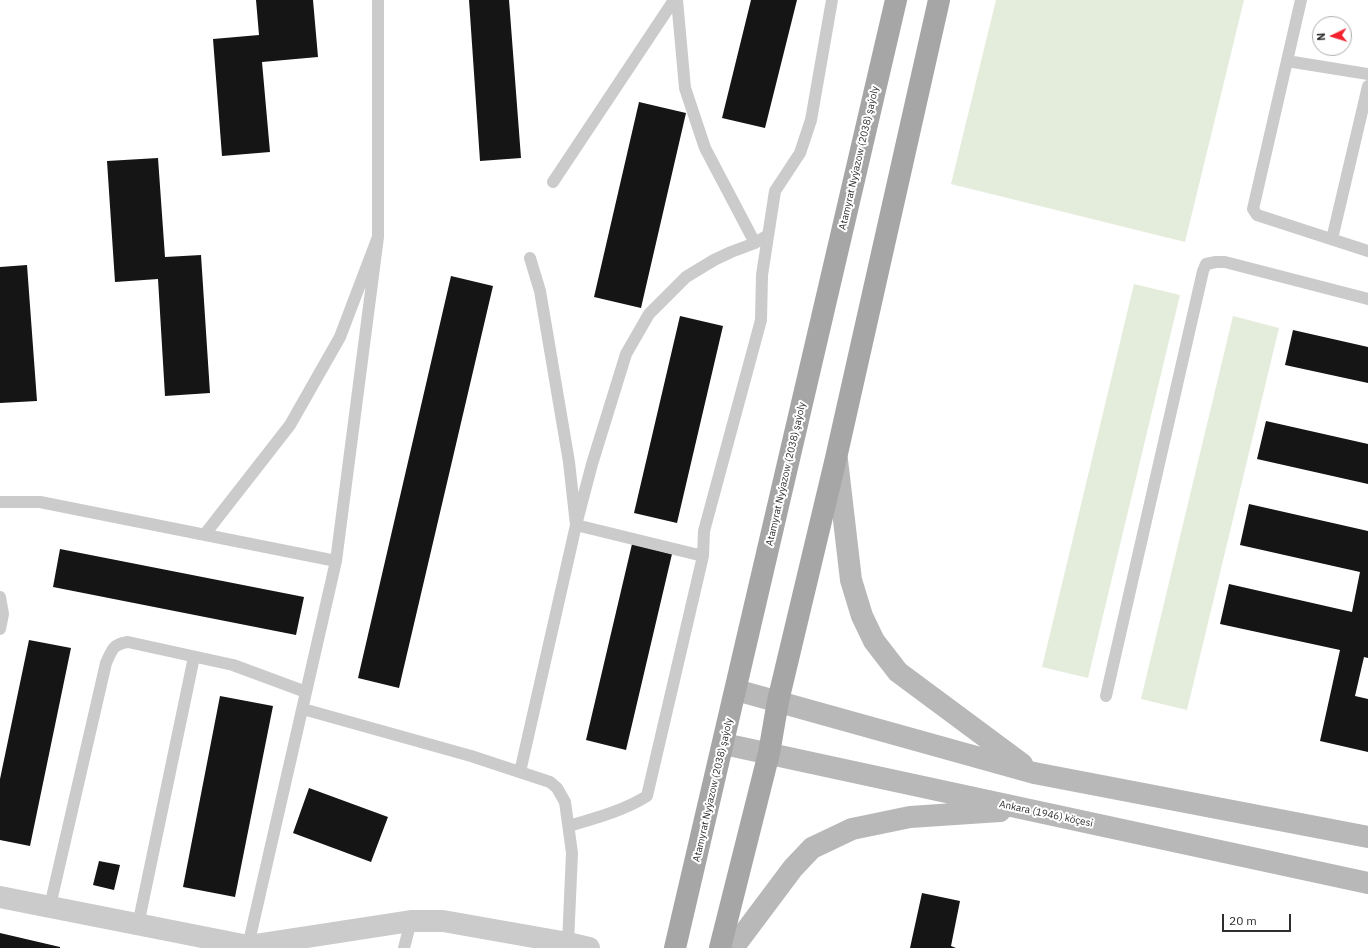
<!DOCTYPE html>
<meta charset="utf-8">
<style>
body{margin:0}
#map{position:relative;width:1368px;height:948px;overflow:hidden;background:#fff;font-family:"IBM Plex Sans",sans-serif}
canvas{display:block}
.north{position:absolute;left:1312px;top:16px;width:40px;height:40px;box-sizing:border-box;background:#fff;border:1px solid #ababab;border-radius:50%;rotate:266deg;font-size:11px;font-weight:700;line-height:16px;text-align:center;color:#2e2e2e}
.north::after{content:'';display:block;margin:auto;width:14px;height:18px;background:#f3222d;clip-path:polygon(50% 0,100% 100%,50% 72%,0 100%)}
.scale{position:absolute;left:1222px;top:914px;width:69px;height:18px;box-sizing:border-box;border:2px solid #2e2e2e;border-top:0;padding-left:5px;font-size:12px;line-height:14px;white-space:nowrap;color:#2e2e2e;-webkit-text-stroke:3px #fff;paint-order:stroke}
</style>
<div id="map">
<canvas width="1368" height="948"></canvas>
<div class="north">N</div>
<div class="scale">20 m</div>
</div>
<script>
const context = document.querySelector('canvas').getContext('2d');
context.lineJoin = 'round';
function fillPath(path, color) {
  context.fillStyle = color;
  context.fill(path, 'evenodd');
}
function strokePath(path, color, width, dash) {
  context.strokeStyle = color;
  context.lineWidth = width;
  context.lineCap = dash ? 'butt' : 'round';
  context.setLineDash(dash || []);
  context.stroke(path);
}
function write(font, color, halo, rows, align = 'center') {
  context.font = font + ' "IBM Plex Sans",sans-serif';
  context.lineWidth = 4;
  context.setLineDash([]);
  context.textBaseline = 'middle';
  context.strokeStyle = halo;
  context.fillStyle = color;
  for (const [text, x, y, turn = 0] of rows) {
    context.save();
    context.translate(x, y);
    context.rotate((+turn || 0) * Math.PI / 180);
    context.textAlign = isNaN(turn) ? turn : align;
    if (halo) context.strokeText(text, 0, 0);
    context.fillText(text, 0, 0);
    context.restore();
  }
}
fillPath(new Path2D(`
 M996,0H1244L1185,242L951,184Z
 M1134,284L1180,295L1088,678L1042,667Z
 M1233,316L1279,328L1187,710L1141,699Z`), '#e4eddb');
fillPath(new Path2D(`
 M256,0H313L318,57L262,62L270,152L222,156L213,39L259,35Z
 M469,0H509L521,158L480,161Z
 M751,0H797L765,128L722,118Z
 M639,102L686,113L641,308L594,297Z
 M158,158L165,257L201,255L210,393L165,396L158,279L115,282L107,161Z
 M27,265L37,401L0,403V267Z
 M451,276L493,286L399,688L358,678Z
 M680,316L723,326L677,523L634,513Z
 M1293,330L1368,347V383L1285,365Z
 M1266,421L1368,444V484L1257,459Z
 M1249,504L1368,531V658L1364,657L1355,696L1368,699V752L1320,741L1340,650L1220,624L1229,584L1352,612L1360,572L1240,545Z
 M632,544L672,554L626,750L586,740Z
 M60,549L304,597L296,635L53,587Z
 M29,640L71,648L30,846L0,840V779Z
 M220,696L273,706L235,897L183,887Z
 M309,788L388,817L371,862L293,833Z
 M99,861L120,865L114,890L93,885Z
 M922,893L960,901L951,946L956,948H910Z
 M0,933L60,947V948H0Z`), '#151515');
strokePath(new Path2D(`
 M677,0L685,88L705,148L755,243
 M1301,0L1253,209L1257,215L1368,251
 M1287,61L1368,74
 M553,182L674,0
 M1332,239L1368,86
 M530,258L540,291L569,462L576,525L703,556
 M0,502H40L336,561
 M205,534L290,425L340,337L378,237V0
 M0,597L3,614L0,629
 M1106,696L1203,271L1206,264L1216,262H1225L1368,299
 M303,709L471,756L550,782L557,788L565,802L572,853L568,943
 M520,772L576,525L592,464L626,354L649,314L686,277L714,260L731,252L755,243L768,235
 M569,826C596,818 623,811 647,796L703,556L704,531L761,320L762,275L775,191L800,153L811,120L832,0
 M50,906L106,663C112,650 113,644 128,642L233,665L306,692
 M138,925L194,657
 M248,946L336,561L378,237
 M404,948L411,921`), '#cbcbcb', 12);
strokePath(new Path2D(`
 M0,897L248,946L411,921H443L568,943L589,948`), '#cbcbcb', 22);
strokePath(new Path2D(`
 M837,460L851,580L862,616L874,641L898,672L1022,764
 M736,690L1034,773L1368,837
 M724,744L1368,883
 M733,948L793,868L812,848L852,829L910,817L1000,811`), '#b8b8b8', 22);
strokePath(new Path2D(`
 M675,948L896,0
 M720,948L769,753L778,701L836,458L939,0`), '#a6a6a6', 22);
write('10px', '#2e2e2e', '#fff', [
 ["Atamyrat Nyýazow (2038) şaýoly",859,158,-77],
 ["Atamyrat Nyýazow (2038) şaýoly",786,474,-77],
 ["Atamyrat Nyýazow (2038) şaýoly",713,790,-77],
 ["Ankara (1946) köçesi",1046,814,12]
]);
</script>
